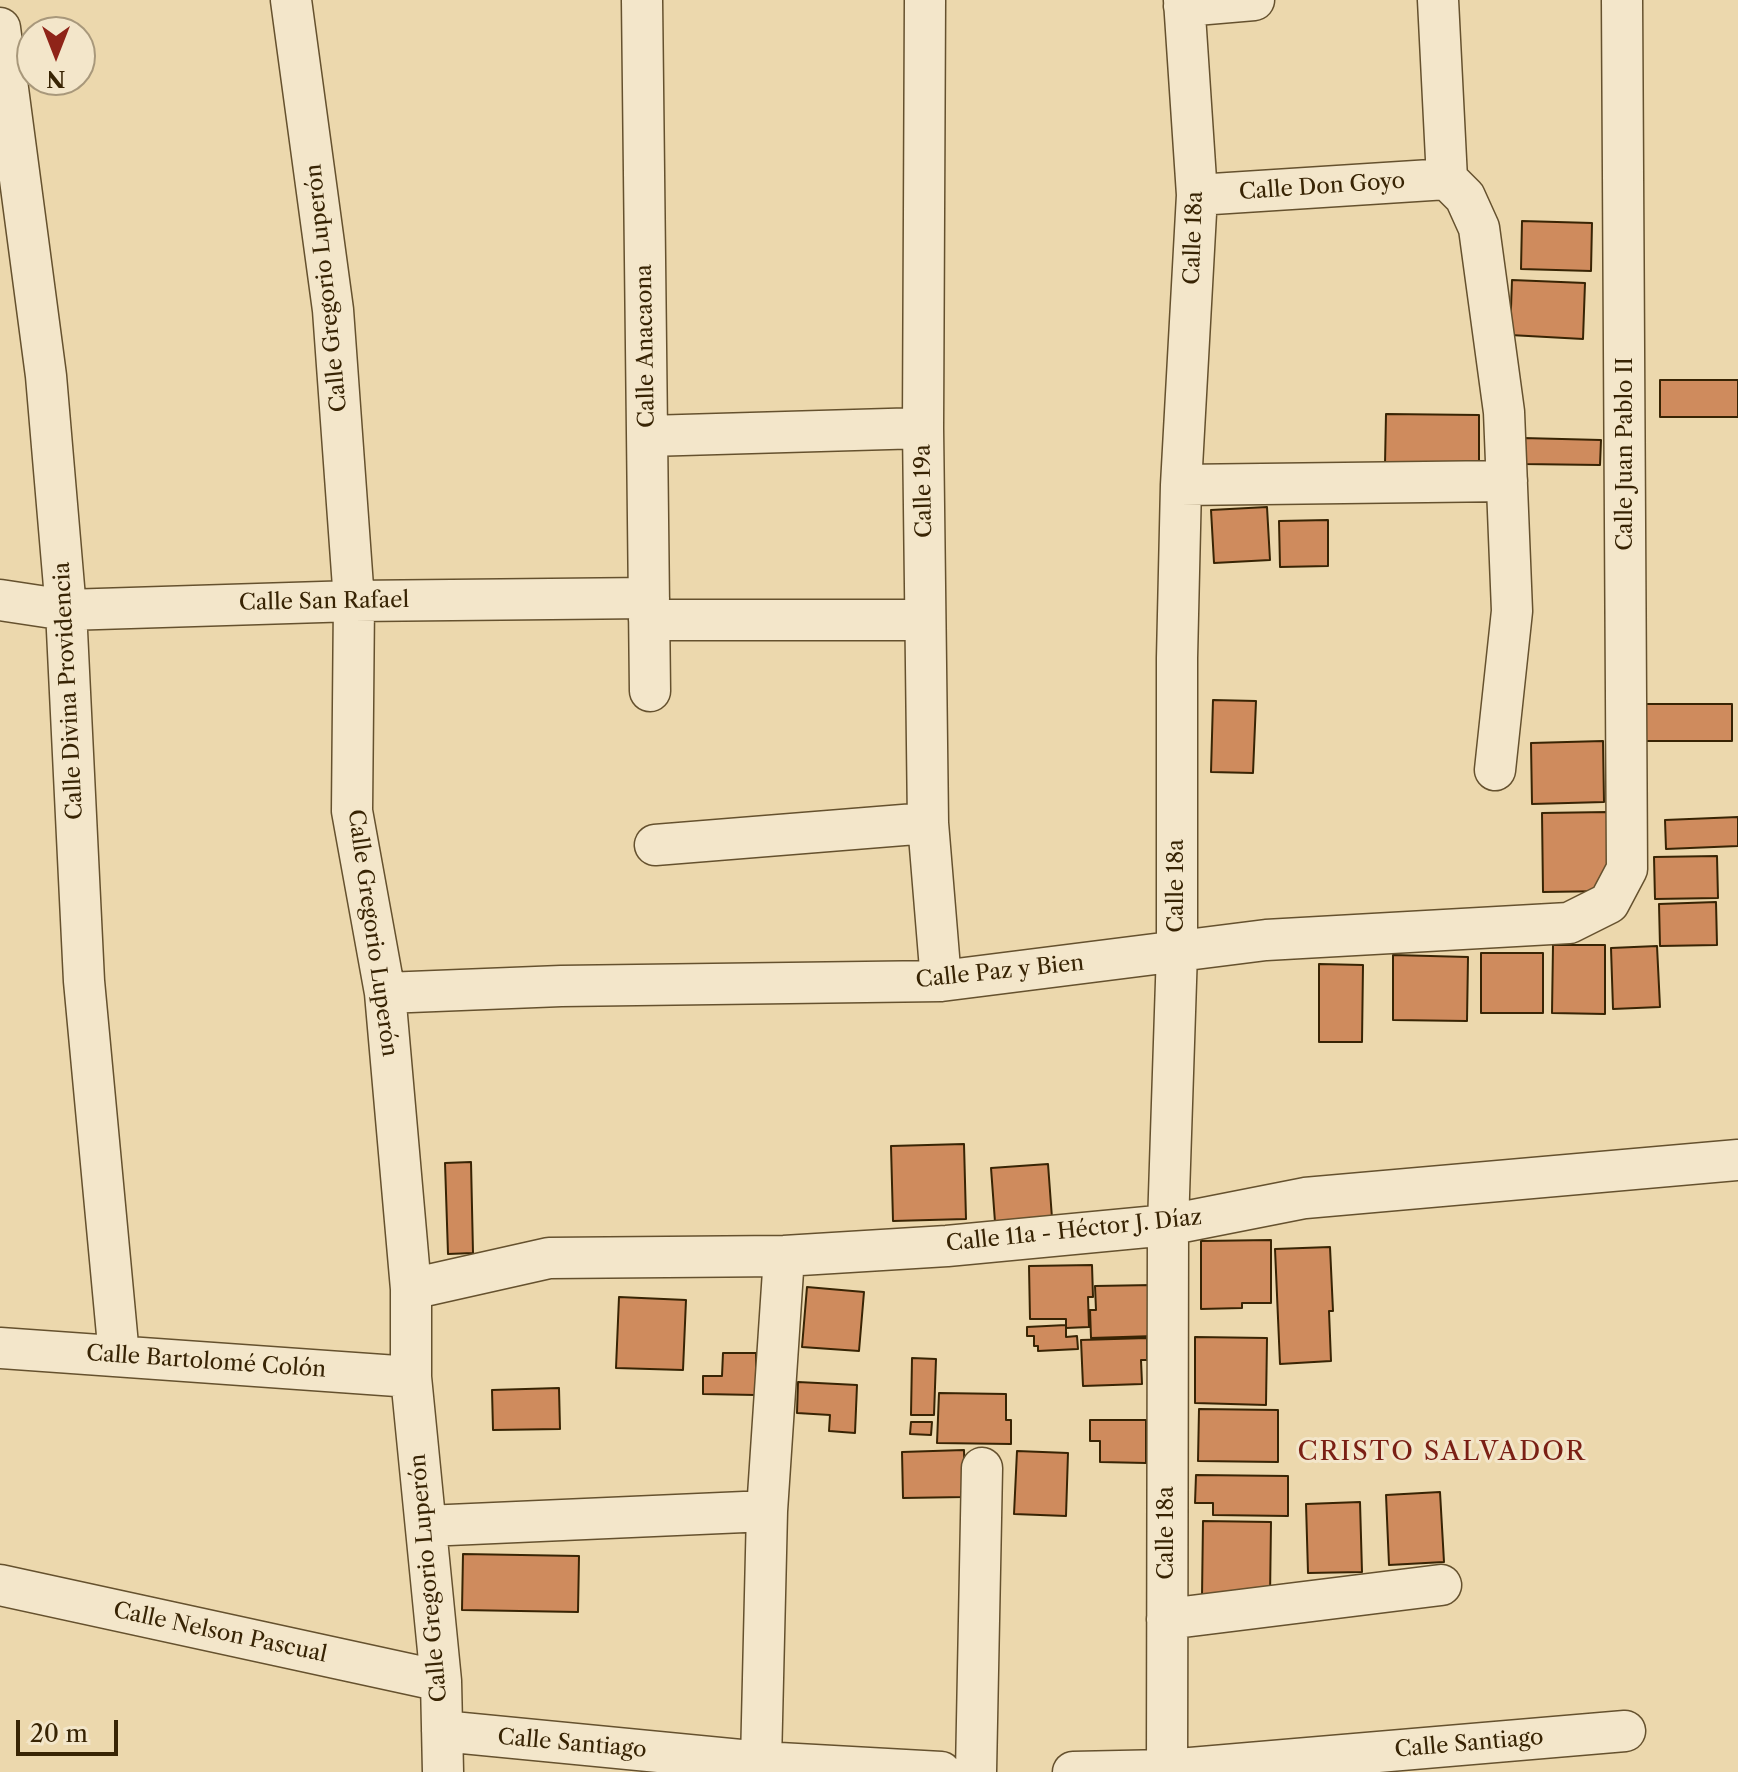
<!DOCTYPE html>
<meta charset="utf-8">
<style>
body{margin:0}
#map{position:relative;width:1738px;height:1772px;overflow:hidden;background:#ecd8ad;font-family:"Libre Caslon Text",serif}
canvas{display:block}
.north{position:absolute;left:16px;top:16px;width:80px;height:80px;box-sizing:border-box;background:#f3e6ca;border:2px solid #a8987b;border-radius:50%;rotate:180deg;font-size:22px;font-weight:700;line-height:32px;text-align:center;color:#382404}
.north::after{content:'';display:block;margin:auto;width:28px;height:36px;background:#8f2418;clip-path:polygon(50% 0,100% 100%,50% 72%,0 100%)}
.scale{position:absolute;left:16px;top:1720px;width:102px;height:36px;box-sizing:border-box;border:4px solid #382404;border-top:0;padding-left:10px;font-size:24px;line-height:28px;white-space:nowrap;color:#382404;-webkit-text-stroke:6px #f3e6ca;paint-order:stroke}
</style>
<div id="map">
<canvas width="1738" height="1772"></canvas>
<div class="north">N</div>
<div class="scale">20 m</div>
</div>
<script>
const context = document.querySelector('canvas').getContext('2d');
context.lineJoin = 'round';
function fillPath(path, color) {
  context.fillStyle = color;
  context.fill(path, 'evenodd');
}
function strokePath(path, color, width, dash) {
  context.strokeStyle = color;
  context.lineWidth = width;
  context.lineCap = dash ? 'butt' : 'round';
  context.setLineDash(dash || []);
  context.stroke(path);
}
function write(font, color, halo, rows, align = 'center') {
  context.font = font + ' "Libre Caslon Text",serif';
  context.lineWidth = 6;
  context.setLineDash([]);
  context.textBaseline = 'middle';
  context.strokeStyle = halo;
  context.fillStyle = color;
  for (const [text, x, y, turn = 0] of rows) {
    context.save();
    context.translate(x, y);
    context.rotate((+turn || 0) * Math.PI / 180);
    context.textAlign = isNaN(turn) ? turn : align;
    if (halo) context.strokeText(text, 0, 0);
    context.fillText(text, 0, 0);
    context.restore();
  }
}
const building = new Path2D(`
 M1522,221L1592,223L1591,271L1521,269Z
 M1512,280L1585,283L1583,339L1510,335Z
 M1660,380H1738V417H1660Z
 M1386,414L1479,415V465L1385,464Z
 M1523,438L1601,440L1600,465L1522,464Z
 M1267,507L1270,560L1214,563L1211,510Z
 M1328,520V566L1280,567L1279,521Z
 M1213,700L1256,701L1253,773L1211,772Z
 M1644,704H1732V741H1644Z
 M1603,741L1604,802L1532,804L1531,743Z
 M1608,812L1609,891L1543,892L1542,813Z
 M1738,817V846L1666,849L1665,820Z
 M1717,856L1718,898L1655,899L1654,857Z
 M1716,902L1717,945L1660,946L1659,904Z
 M1553,945H1605V1014L1552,1013Z
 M1657,946L1660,1007L1613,1009L1611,948Z
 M1481,953H1543V1013H1481Z
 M1393,955L1468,957L1467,1021L1393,1020Z
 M1319,964L1363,965L1362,1042H1319Z
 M964,1144L966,1219L893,1221L891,1146Z
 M471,1162L473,1253L448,1254L445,1163Z
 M1048,1164L1052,1218L995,1222L991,1168Z
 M1271,1240V1303H1242V1308L1201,1309V1241Z
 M1330,1247L1333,1311H1329L1331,1361L1280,1364L1275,1249Z
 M1092,1265L1093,1297H1088L1089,1327L1066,1328V1319H1030L1029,1266Z
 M1153,1285L1155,1336L1091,1338L1090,1310H1096L1095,1286Z
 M807,1287L864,1292L859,1351L802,1347Z
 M619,1297L686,1300L683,1370L616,1368Z
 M1066,1325V1337L1077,1336L1078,1349L1038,1351V1346H1034V1336H1027V1327Z
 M1195,1337L1267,1338L1266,1405L1195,1403Z
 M1147,1338V1360H1141L1142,1384L1083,1386L1081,1340Z
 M723,1353H756V1395L703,1394V1376H722Z
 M912,1358L936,1359L934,1415H911Z
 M798,1382L857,1385L855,1433L829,1431L830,1415L797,1413Z
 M559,1388L560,1429L493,1430L492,1390Z
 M939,1393L1006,1394V1420H1011V1444L937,1443Z
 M1199,1409L1278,1410V1462L1198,1461Z
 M1090,1420H1146V1463L1100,1462V1441H1090Z
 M911,1422H932L931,1435L910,1434Z
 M964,1450L965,1497L903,1498L902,1452Z
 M1017,1451L1068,1453L1066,1516L1014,1514Z
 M1196,1475L1288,1476V1516L1213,1515V1503H1195Z
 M1440,1492L1444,1562L1389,1565L1386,1495Z
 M1360,1502L1362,1572L1308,1573L1306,1504Z
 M1203,1521L1271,1522L1270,1598L1202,1597Z
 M463,1554L579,1556L578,1612L462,1610Z`);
fillPath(building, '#cf8b5d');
strokePath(building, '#382404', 2);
const minor = new Path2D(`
 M291,0L333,310L354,601L352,811L385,993L411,1289V1377L441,1681L443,1772
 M642,0L650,691
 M925,0L923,428L928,823L941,981
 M1438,0L1447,179L1465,197L1479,228L1504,412L1512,611L1495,770
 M1184,6L1254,0
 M0,28L46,376L66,610L84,981L119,1356
 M1197,195L1447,179
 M648,436L923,428
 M1181,485L1507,481
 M0,600L66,610L354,601L649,598
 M649,620H925
 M655,845L928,823
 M385,993L561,986L941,981L1266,940L1569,923L1609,903L1627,869L1622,0
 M411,1289L549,1258L784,1256L947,1246L1168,1225L1305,1198L1738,1160
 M0,1348L411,1377
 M426,1526L767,1511
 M0,1585L441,1681
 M1167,1619L1441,1585
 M442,1731L761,1762L941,1772
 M761,1762L767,1511L784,1256
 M976,1772L982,1468
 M1073,1772L1167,1770L1625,1731
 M1167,1772L1168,1225L1177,951V658L1181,485L1197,195L1184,0`);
strokePath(minor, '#65512e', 43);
strokePath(minor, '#f3e6ca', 40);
write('22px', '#382404', '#f3e6ca', [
 ["Calle Don Goyo",1322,187,-4],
 ["Calle 18a",1194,238,-88],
 ["Calle Gregorio Luperón",327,288,-96],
 ["Calle Anacaona",646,346,-91],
 ["Calle Juan Pablo II",1626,454,-90],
 ["Calle 19a",924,491,-91],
 ["Calle San Rafael",324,602,-1],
 ["Calle Divina Providencia",69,691,-93],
 ["Calle 18a",1177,886,-90],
 ["Calle Gregorio Luperón",372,933,82],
 ["Calle Paz y Bien",1000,972,-6],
 ["Calle 11a - Héctor J. Díaz",1074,1231,-6],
 ["Calle Bartolomé Colón",206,1362,4],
 ["Calle 18a",1167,1533,-90],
 ["Calle Gregorio Luperón",429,1578,-95],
 ["Calle Nelson Pascual",220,1633,12],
 ["Calle Santiago",572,1744,5],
 ["Calle Santiago",1469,1744,-5]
]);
context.letterSpacing = '2px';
write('26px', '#7a1f14', '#f3e6ca', [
 ["CRISTO SALVADOR",1442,1452]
]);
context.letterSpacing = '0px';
</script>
